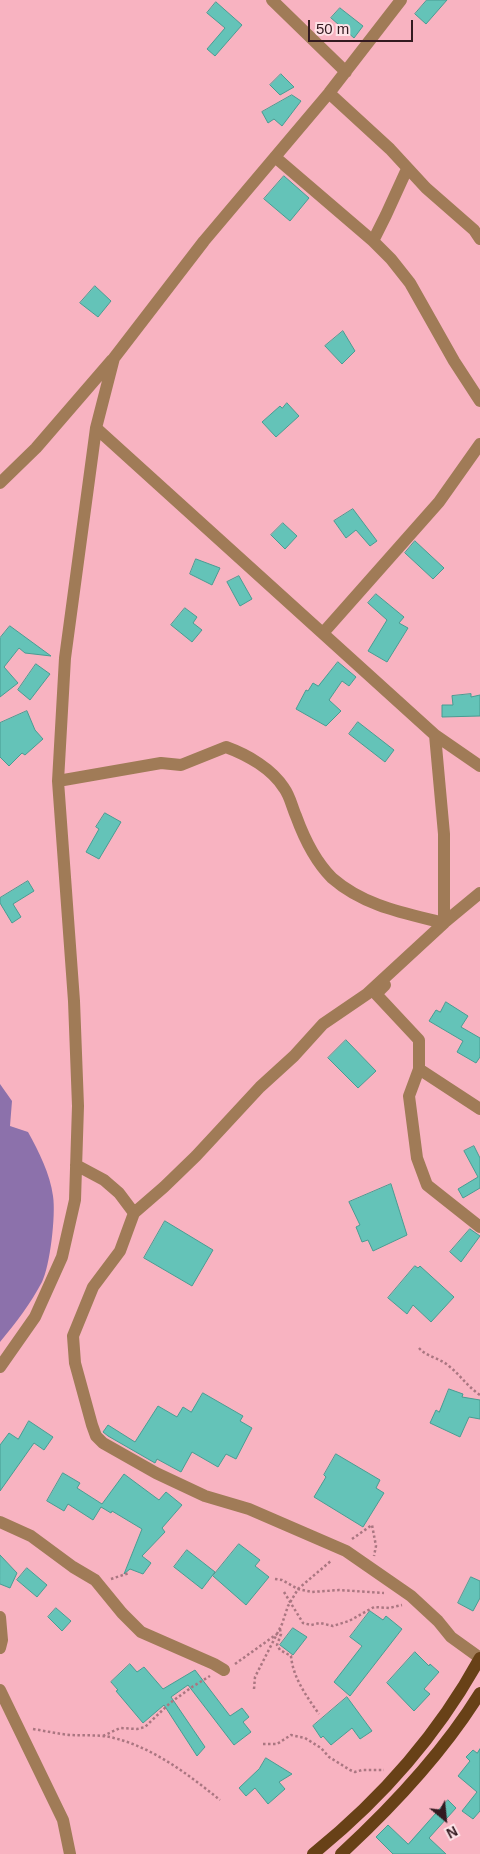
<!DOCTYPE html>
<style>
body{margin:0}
#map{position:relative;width:480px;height:1854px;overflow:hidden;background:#f8b3c1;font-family:Arial,sans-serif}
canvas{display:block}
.north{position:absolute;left:420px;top:1794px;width:50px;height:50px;-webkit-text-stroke:4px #fee1e6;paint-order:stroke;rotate:152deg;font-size:14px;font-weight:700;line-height:20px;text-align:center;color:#331a20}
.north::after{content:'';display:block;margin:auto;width:18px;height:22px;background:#331a20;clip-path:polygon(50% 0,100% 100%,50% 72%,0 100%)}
.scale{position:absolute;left:308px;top:20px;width:105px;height:22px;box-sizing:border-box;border:2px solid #331a20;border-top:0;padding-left:6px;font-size:15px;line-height:18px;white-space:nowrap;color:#331a20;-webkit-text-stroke:4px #fee1e6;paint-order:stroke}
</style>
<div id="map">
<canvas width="480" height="1854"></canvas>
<div class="north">N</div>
<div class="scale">50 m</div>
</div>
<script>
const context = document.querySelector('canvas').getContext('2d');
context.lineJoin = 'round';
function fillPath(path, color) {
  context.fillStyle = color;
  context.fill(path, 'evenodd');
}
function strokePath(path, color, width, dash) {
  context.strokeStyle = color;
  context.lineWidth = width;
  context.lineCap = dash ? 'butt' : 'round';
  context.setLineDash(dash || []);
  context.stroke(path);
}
fillPath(new Path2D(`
 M0,1084L12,1101L10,1126L28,1132C39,1152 50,1174 53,1196C56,1215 50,1266 42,1282C31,1303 15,1324 0,1342Z`), '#8c71ab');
const building = new Path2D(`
 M427,0H447L426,24L415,14Z
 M216,2L242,25L215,56L207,49L225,28L207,13Z
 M340,8L363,26L354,38L331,18Z
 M281,74L294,87L280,95L270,85Z
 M292,95L301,101L282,126L274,119L268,123L262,112Z
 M284,176L309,198L290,221L264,199Z
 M95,286L111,301L98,317L80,303Z
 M343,331L355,351L342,364L325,346Z
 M287,403L299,416L276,437L262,422L280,406L282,408Z
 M353,509L377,541L370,546L356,530L346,538L334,521Z
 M283,523L297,536L285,549L271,535Z
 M415,541L444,568L433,579L405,553Z
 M196,559L220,568L212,585L190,574Z
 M239,576L252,599L240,606L227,582Z
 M376,594L404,617L399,623L408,628L387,662L368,651L387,620L368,603Z
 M185,608L197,617L193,623L202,630L192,642L171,625Z
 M10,626L51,656L25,653L19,648L4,667L18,683L0,697V638Z
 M338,662L356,677L349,686L342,681L329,700L341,711L326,726L296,709L306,690L308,691L313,683L318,686Z
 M36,664L50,674L30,700L18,690Z
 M471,694V697L480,695V716L442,717V705H453L452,696Z
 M27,711L35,730L43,739L25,755L22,753L9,766L0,757V723Z
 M358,722L394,750L385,762L349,734Z
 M105,813L121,822L99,859L86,852L99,829L96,827Z
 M28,881L34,891L13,904L21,917L12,923L0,903V898Z
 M446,1002L468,1016L461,1027L480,1038V1057L476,1063L457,1052L463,1041L429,1021L436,1010L440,1012Z
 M346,1040L376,1071L358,1088L328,1058Z
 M474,1146L480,1158V1188L463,1198L458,1189L478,1177L464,1151Z
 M391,1184L407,1235L373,1251L368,1240L362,1242L356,1227L360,1225L349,1202Z
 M165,1221L213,1250L192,1286L144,1258Z
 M470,1229L480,1236L461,1262L450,1252Z
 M415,1266L418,1268L420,1266L454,1297L431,1322L413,1305L407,1314L388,1298Z
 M449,1389L463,1394L462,1397L480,1400V1419L469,1417L460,1437L430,1423L436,1410L439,1412Z
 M203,1393L243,1416L240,1421L252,1428L236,1459L226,1454L218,1467L192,1452L181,1472L157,1459L155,1463L108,1436L103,1432L108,1425L135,1442L158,1406L177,1417L183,1407L191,1412Z
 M29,1421L53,1437L44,1450L34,1443L0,1491V1445L9,1433L18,1439Z
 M336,1454L380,1480L376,1488L384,1493L363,1527L314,1497L326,1477L324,1475Z
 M63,1473L80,1483L77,1488L102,1504L124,1474L159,1500L166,1492L182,1505L162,1528L165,1532L142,1556L151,1563L143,1574L130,1569L124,1574L142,1529L112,1511L111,1513L101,1507L93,1520L68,1504L64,1511L47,1501Z
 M239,1544L260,1560L255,1566L269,1577L246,1605L213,1576Z
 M187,1550L215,1572L202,1589L174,1567Z
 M0,1555L17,1573L10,1588L0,1584Z
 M27,1568L47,1585L37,1597L17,1580Z
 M471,1577L480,1581V1598L473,1611L458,1603Z
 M56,1608L71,1621L62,1631L48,1617Z
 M370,1611L383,1620L386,1616L402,1629L350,1696L334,1682L362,1646L350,1637Z
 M293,1628L307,1637L293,1655L280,1645Z
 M415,1652L429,1666L430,1664L439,1672L424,1689L430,1694L414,1711L387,1683Z
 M130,1664L137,1672L144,1667L163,1689L195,1670L230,1716L242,1708L249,1717L243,1722L251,1732L234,1745L188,1685L171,1697L205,1747L197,1756L164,1705L143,1723L116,1691L118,1690L111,1682Z
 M347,1697L372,1731L360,1739L352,1728L331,1745L323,1736L321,1738L313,1726Z
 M480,1749V1811L473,1819L462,1811L477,1792L458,1776L470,1761L466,1757L473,1750L477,1753Z
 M266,1758L292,1774L279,1782L285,1789L268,1804L255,1788L246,1796L239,1788L259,1769Z
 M448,1800L456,1808L429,1838L446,1854H393L376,1837L388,1825L408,1844Z`);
fillPath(building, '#64c3b8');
strokePath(building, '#499c92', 1);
strokePath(new Path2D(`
 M419,1348C428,1358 441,1358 450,1367C461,1376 468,1387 480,1395
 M352,1539L372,1525L376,1546L374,1556
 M111,1579L129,1573
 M275,1579L282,1580L298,1589L312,1592L339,1590L384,1593
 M284,1592L303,1623L311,1625L320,1623L333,1626L349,1621L374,1607L389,1608L402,1605
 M280,1629L281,1634L277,1645L280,1650L291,1656C293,1678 307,1697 319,1714
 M235,1664L277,1634
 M254,1689L255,1677L282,1624L288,1606L298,1589L332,1560
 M33,1729C46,1731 58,1734 71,1735C85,1736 100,1734 114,1738C154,1748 189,1775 220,1800
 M103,1736L120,1728L137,1729L145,1727L170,1703L192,1687L210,1676
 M263,1744H277L291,1735L305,1738L321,1748L329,1757L350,1770L355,1772L362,1770H384`), '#aa7681', 2.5, [2.5, 2.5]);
strokePath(new Path2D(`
 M272,0L346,72
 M329,93L390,149L426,188L474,230L480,239
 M275,157L373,241L391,259L410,283L454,361L480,401
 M373,241L386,215L407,169
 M96,428L435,735L480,766
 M0,483L36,448L112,360
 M323,633L439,502L480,444
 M435,735L444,834V923L367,994L323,1024L294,1056L260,1087L196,1156L164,1187L134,1213L120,1251L93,1287L73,1336L75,1363L92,1425L96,1436L103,1443L156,1473L205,1496L249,1509L346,1551L411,1596L438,1621L451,1637L480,1658
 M58,781L161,763L181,765L226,747C248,755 272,769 284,788C290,796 292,807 296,816C304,838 315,861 332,878C364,906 404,913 444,923
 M440,926L480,893
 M385,985L376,994L419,1040V1069L409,1096L417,1158L427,1185L480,1227
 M419,1069L480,1109
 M76,1165L104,1180L119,1193L134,1213
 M0,1367L35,1317L62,1257L75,1200L78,1106L74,1001L58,781L65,658L96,428L114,358L204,241L329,93L401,0
 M0,1522L31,1536L73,1567L95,1580L122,1613L141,1632L214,1664L224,1670
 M0,1617L2,1640L0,1648
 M0,1690L63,1820L70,1854`), '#a07b57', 12);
strokePath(new Path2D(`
 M313,1854C380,1800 439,1733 480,1658
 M341,1854C393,1806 443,1753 480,1693`), '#684117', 12);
</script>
